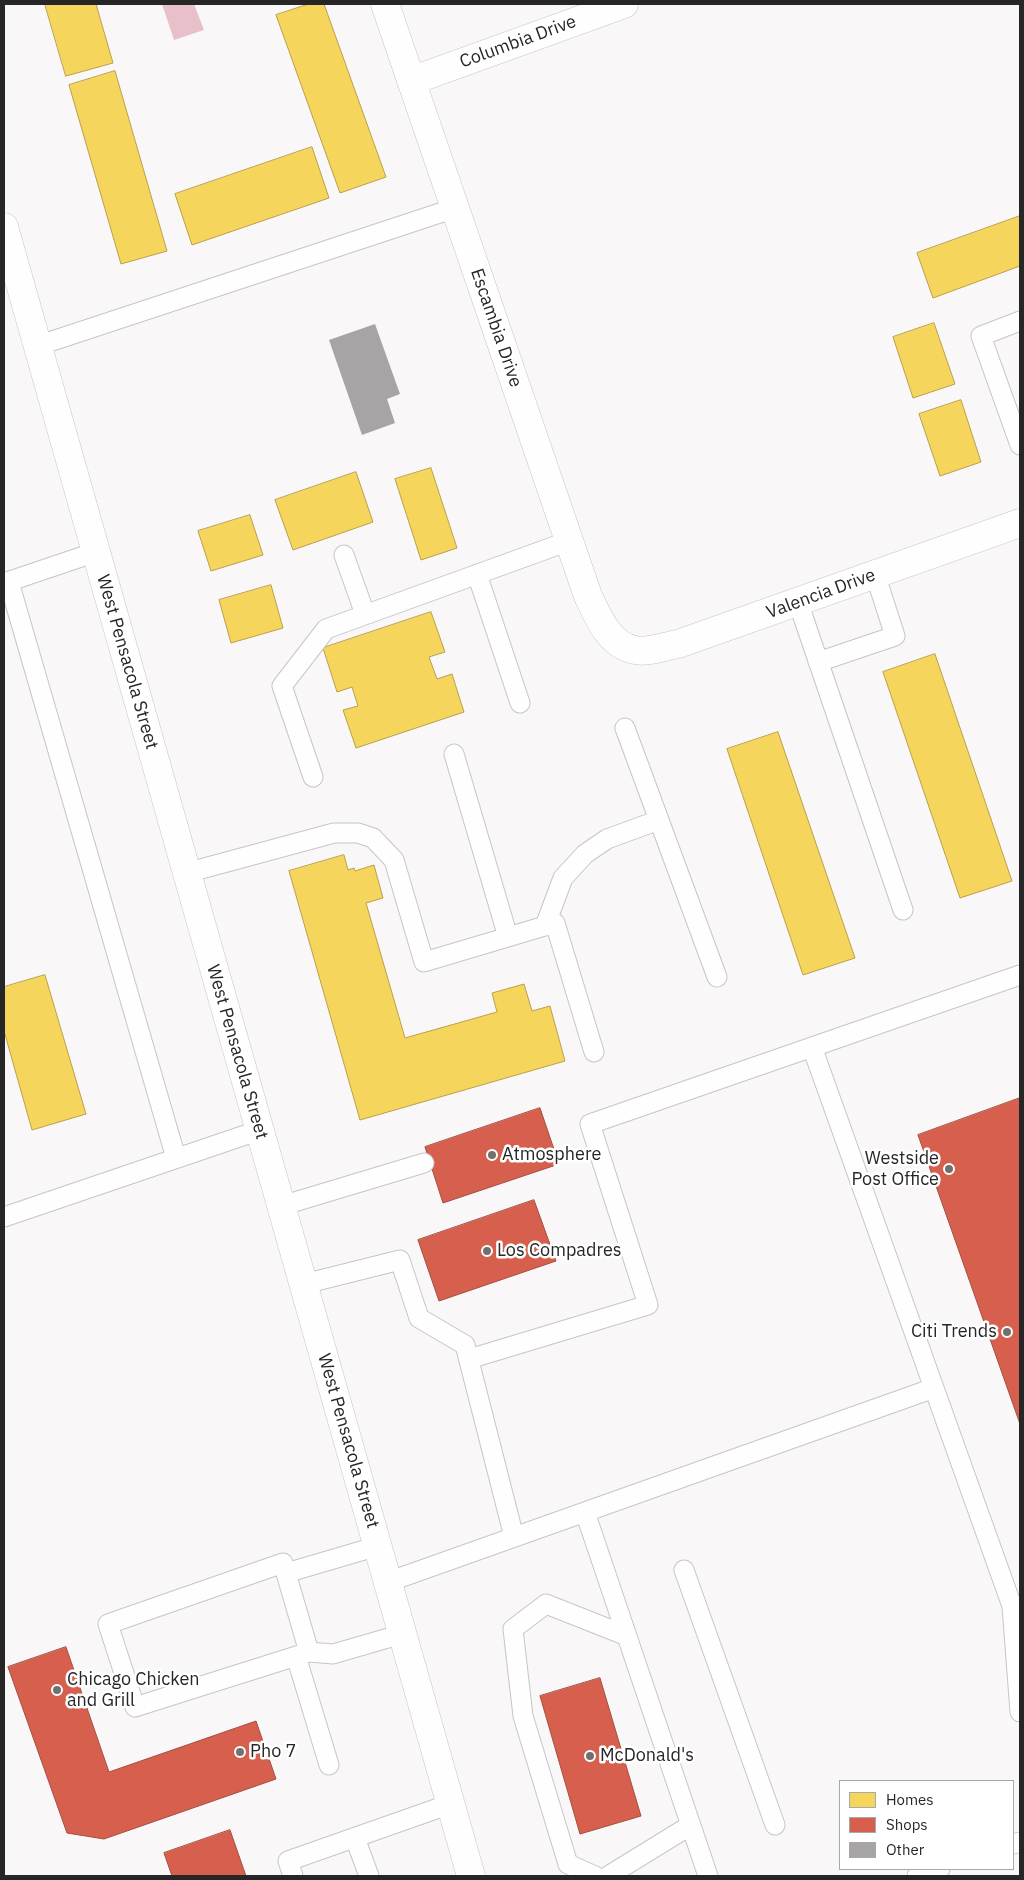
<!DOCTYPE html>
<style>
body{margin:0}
#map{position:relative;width:1024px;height:1880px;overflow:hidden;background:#faf7f8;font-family:"IBM Plex Sans",sans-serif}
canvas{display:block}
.frame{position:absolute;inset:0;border:5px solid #272626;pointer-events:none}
.legend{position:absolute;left:839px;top:1780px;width:175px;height:90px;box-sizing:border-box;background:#fff;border:1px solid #a9a8a8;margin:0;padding:6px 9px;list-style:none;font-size:15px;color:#272626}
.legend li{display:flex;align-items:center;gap:10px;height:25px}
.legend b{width:25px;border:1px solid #a9a8a8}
</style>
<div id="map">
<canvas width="1024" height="1880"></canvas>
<div class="frame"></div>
<ul class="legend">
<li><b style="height:14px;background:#f6d55c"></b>Homes</li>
<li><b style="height:14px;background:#d6604d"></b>Shops</li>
<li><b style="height:14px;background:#a6a4a5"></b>Other</li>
</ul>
</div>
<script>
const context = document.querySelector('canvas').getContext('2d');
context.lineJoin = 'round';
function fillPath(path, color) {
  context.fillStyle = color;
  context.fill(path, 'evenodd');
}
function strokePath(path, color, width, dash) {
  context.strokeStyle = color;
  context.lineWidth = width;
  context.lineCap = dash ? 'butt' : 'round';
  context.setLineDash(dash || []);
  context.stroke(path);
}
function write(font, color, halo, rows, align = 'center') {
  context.font = font + ' "IBM Plex Sans",sans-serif';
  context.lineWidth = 5;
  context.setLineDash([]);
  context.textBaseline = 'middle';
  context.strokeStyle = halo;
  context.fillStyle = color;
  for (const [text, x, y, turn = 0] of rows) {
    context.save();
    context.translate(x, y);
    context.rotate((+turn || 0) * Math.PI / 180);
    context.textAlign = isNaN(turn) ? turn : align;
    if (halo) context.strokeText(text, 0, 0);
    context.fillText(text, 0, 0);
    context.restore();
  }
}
fillPath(new Path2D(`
 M162,4H194L204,30L174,40Z`), '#e7c0ca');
const homes = new Path2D(`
 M45,4H96L113,63L66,76Z
 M309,4H324L386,177L340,193L276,15Z
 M115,71L167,251L121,264L69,85Z
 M312,147L329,198L192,245L175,194Z
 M1020,216V266L933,298L917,253Z
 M934,323L955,384L913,398L893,337Z
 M961,400L981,462L940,476L919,414Z
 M431,468L457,548L421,560L395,479Z
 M356,472L373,522L293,550L275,500Z
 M250,515L263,555L211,571L198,531Z
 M271,585L283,628L231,643L219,600Z
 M431,612L445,652L429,657L437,679L452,674L464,712L356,748L343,710L358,706L352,687L337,692L323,648Z
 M935,654L1012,881L960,898L883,672Z
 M778,732L855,958L803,975L727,749Z
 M344,855L348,870L354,868L355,871L374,865L383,898L366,903L405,1038L497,1012L492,993L524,984L532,1011L550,1006L565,1061L360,1120L289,871Z
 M45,975L86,1114L32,1130L4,1031V987Z`);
fillPath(homes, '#f6d55c');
strokePath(homes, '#b8a04c', 1);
const shops = new Path2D(`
 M1020,1098V1424L918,1135Z
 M540,1108L559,1164L443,1203L425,1147Z
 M534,1200L556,1261L439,1301L418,1240Z
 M66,1647L109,1772L256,1721L276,1779L104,1839L67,1833L8,1667Z
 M600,1678L641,1816L580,1834L540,1696Z
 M230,1830L246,1876H172L164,1853Z`);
fillPath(shops, '#d6604d');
strokePath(shops, '#a24f41', 1);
fillPath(new Path2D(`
 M375,324L400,394L387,399L395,423L362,435L329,340Z`), '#a6a4a5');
const lane = new Path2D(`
 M1020,321L981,336L1020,445
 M37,346L455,208
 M344,555L365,614
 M477,574L520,703
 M9,582L176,1158
 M4,583L96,552
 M798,602L903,910
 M818,662L895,636L875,574
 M625,728L717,977
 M454,754L508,937
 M313,777L282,686L326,629L569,541
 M186,873L334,833H358L373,838L394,860L424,962L555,923L594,1052
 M545,926L563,878L585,854L607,839L659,820
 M812,1047L1012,1606L1020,1712
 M281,1206L424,1163
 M4,1217L260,1130
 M304,1284L400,1260L419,1318L465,1345L514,1537
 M469,1359L648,1305L590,1124L1020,975
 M585,1512L708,1876
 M684,1570L775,1825
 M286,1573L378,1546
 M388,1582L934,1388
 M309,1652L283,1563L108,1624L135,1707L309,1652L333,1654L402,1634
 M296,1656L329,1765
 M355,1838L369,1876
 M1013,1844L1020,1842
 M293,1876L288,1861L450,1804
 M595,1876L568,1864L523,1716L513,1629L546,1604L627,1636
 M608,1876L691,1825
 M917,1876L940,1869`);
const street = new Path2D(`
 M385,4L588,596C598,617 609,645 635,650C647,653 665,646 678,644L1020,523
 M411,81L624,4`);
const secondary = new Path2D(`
 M4,227L471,1876`);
strokePath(lane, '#c7c5c5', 21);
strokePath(street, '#c7c5c5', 29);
strokePath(secondary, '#c7c5c5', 29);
strokePath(lane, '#fefefe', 19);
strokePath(street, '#fefefe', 28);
strokePath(secondary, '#fefefe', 28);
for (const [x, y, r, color] of [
 [492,1155,5,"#716f70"],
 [949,1169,5,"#716f70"],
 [487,1251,5,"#716f70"],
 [1007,1332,5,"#716f70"],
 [57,1690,5,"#716f70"],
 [240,1752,5,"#716f70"],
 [590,1756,5,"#716f70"]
]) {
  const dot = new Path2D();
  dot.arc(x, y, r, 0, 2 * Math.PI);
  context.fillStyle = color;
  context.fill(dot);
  strokePath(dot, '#fff', 2);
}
write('18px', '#272626', '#fff', [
 ["Columbia Drive",518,42,-20],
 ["Escambia Drive",496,328,71],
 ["Valencia Drive",821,594,-20],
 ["West Pensacola Street",127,662,74],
 ["West Pensacola Street",237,1052,74],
 ["West Pensacola Street",348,1441,74]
]);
write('18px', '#272626', '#fff', [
 ["Atmosphere",502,1155],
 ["Westside",939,1159,"right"],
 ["Post Office",939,1180,"right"],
 ["Los Compadres",497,1251],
 ["Citi Trends",997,1332,"right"],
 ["Chicago Chicken",67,1680],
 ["and Grill",67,1701],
 ["Pho 7",250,1752],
 ["McDonald's",600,1756]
], 'left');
</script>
